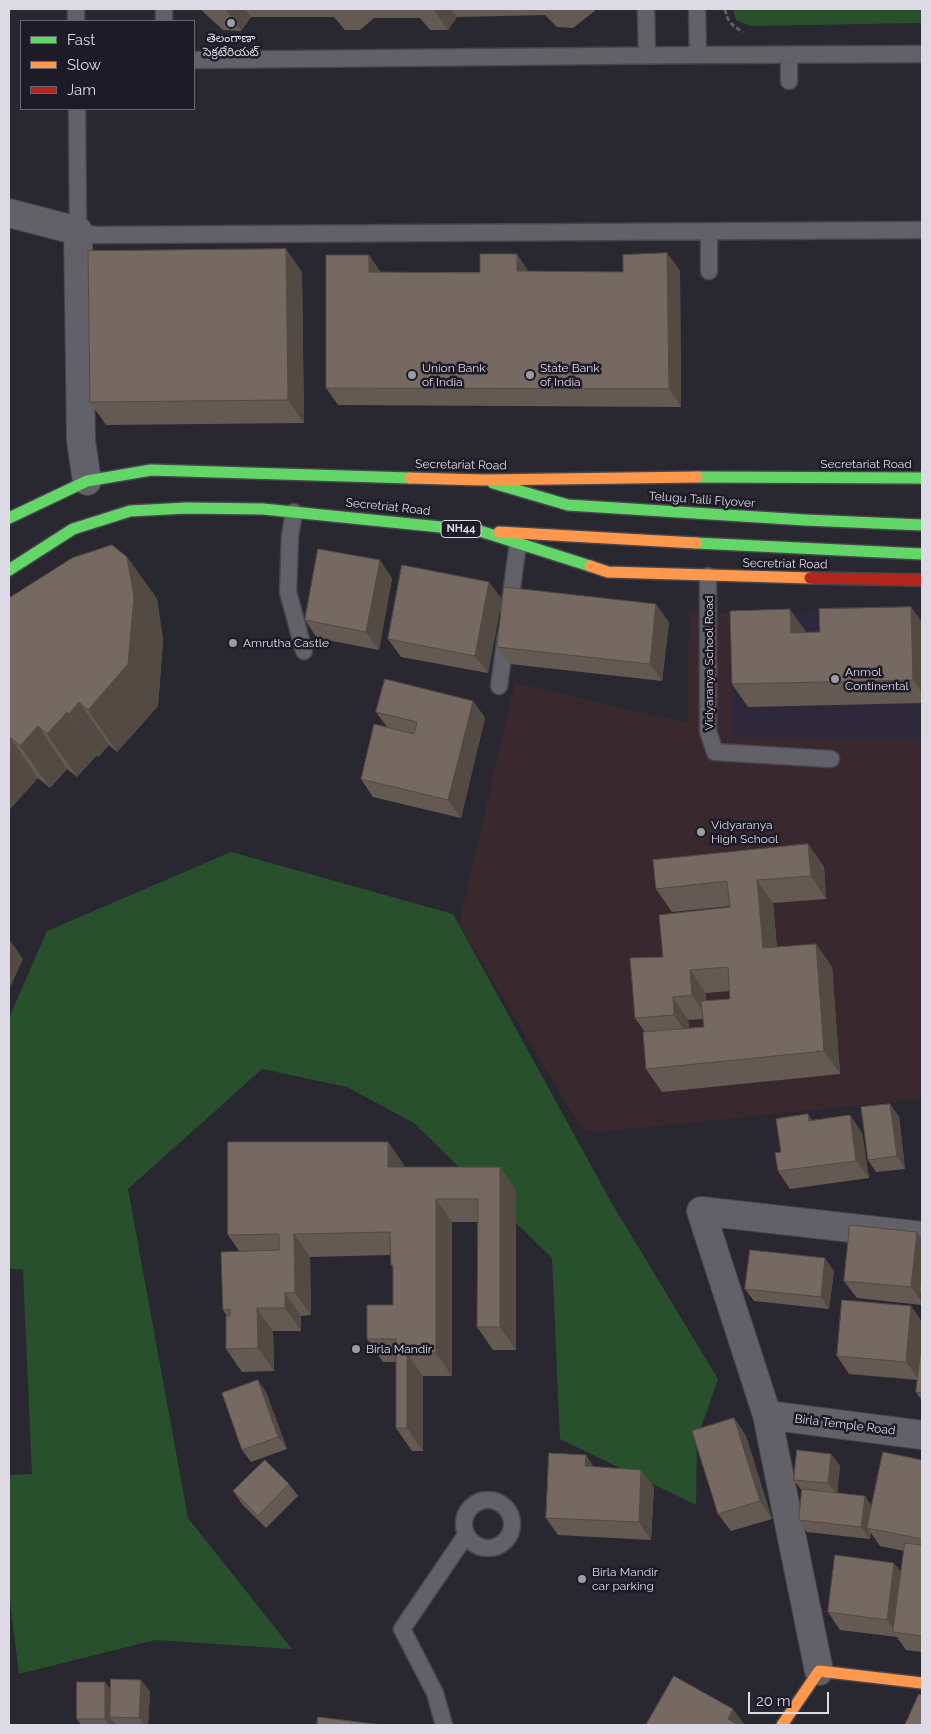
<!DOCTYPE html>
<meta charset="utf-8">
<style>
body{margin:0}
#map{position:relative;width:931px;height:1734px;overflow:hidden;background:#292830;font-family:Raleway,sans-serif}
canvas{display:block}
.frame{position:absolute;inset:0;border:10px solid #dcdae5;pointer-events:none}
.legend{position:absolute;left:20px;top:20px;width:175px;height:90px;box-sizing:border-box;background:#1e1b29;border:1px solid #6a6774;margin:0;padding:6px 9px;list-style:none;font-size:15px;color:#dcdae5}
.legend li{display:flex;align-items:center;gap:10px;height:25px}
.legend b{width:25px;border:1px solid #6a6774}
.scale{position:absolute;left:748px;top:1692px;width:81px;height:22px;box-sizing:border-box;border:2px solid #dcdae5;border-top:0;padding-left:6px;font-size:15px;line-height:18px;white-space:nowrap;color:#dcdae5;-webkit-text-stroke:4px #1e1b29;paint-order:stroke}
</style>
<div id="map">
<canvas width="931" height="1734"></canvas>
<div class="frame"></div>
<ul class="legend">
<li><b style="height:6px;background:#63d668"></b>Fast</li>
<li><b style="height:6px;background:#ff974d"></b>Slow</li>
<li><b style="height:6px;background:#b3261e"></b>Jam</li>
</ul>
<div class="scale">20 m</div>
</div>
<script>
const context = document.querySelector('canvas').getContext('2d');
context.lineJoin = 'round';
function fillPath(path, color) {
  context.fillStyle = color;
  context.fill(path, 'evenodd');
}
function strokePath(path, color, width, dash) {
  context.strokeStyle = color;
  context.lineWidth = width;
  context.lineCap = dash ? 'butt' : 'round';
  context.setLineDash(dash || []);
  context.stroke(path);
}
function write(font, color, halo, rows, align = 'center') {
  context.font = font + ' Raleway,"Noto Sans Telugu",sans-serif';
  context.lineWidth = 5;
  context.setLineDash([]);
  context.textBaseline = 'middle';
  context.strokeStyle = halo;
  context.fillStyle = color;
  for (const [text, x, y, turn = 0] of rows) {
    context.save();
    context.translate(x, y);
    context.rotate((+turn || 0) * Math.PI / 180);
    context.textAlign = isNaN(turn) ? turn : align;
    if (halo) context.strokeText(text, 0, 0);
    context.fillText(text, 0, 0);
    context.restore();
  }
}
fillPath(new Path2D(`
 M922,609V739L730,738V613Z`), '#2d293b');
fillPath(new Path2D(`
 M689,612L730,613L731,738L922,739V1099L598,1132L582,1130L459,924L515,683L687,723Z`), '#39282d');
fillPath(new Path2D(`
 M733,9H922V23L751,26L736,20Z
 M231,852L453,914L611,1202L718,1379L697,1439L696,1505L560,1439L552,1258L414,1123L347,1087L262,1069L128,1189L188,1518L292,1649L155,1640L19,1674L9,1593V1475L32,1474L23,1270L9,1268V1018L47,931Z`), '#28502c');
const lane = new Path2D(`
 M76,9V21
 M164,9V21
 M646,9L647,55
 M697,9L698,55
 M789,55V81
 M194,60L698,55L922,54
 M77,109L78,231L95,235L922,230
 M709,232V271
 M294,512L290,536L288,592L304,651
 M708,576V731L715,752L831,759
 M509,610L518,543
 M499,686L506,635
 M464 1524a24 24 0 1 1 48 0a24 24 0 1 1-48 0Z
 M444,1725L435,1693L402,1629L466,1535`);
const street = new Path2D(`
 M9,213L78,231L81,441L87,481
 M767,1415L922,1435
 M819,1671L767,1415L701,1211L922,1236`);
const fast = new Path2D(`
 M697,477L922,478
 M493,483L568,505L805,520L922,525
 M9,518L87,481L151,470L410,478
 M696,543L922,554
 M9,570L73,529L130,511L187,508L263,509L480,531L590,566`);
const slow = new Path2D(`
 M410,478L483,480L697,477
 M499,532L696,543
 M590,566L608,572L810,578
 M782,1725L819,1671L922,1683`);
const jam = new Path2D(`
 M810,578L922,580`);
strokePath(lane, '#47464d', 19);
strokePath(street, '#47464d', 30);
strokePath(fast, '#47464d', 14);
strokePath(slow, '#47464d', 14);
strokePath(jam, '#47464d', 14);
strokePath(new Path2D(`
 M725,9C727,21 732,26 743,32`), '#605e65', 3, [5, 2.5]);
strokePath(lane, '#626167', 16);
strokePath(street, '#626167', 28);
strokePath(fast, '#63d668', 11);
strokePath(slow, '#ff974d', 11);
strokePath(jam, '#b3261e', 11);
fillPath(new Path2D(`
 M200,9H597L573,28L557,27L545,15L457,17L448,30H430L420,18H374L360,30H345L334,17H251L241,31L223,30Z
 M667,253L680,271L681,407L338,405L326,388L381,272H623Z
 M302,272L304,423L106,425L90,402Z
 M127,557L157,599L163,640L158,706L117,752L109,745L98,757L97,755L77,777L67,769L50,788L38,778L9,810V598Z
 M392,578L379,650L317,638L305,620Z
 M502,599L488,673L401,657L388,639Z
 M669,622L662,681L510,664L497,647Z
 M922,622V703L748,707L732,684L806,632H820Z
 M473,701L485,718L461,818L373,797L361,779L387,727L376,712Z
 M808,844L824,867L826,899L773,903L777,947L816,944L832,967L840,1074L662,1092L646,1069L645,1032L635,1018L663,957L730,907V906L672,912L656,889ZM730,991V999L706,1001V993ZM703,1019L704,1027L689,1028L688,1020Z
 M850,1115L862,1133L869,1178L790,1189L778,1171L781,1152L812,1120Z
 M899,1116L905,1169L876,1172L868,1160Z
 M388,1142L404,1165V1167H500L516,1190V1350H493L477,1327L478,1222H452V1376H423V1451H412L396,1428V1362H383L367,1339L393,1305V1268L391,1265V1255L310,1257L311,1315L301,1316V1331H273L274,1371L242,1372L226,1349L227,1316L223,1310L239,1251L228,1235Z
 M917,1232L922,1240V1305L857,1298L844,1281Z
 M834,1271L829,1309L754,1301L745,1289Z
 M911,1306L922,1322V1401L916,1392L918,1380L849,1374L837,1356Z
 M266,1392L287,1449L251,1462L242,1450Z
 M734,1418L746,1436L772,1519L731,1531L718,1514Z
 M831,1454L840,1466L837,1493L872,1506L922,1460V1652L906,1650L897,1637L840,1630L828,1612L901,1572L904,1551L880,1546L871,1533L870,1539L807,1532L799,1520L802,1491L794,1480Z
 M594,1467L654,1487L651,1540L558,1535L546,1518Z
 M289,1484L298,1496L266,1528L242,1504L233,1491Z
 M141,1680L150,1692L148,1725H116L114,1723V1725H81L77,1719L111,1690Z`), '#655a53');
fillPath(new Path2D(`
 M225,9H245L251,17L241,31Z
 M433,9H451L457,17L448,30Z
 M286,249L302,272L304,423L288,400Z
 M667,253L680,271L681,407L669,389Z
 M517,254L529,272L517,271Z
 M369,255L381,272H369Z
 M127,557L157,599L163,640L158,706L117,752L88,710Z
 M380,560L392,578L379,650L366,632Z
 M489,582L502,599L488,673L475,656Z
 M656,604L669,622L662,681L650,664Z
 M911,607L922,622V693L913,680Z
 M790,609L806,632L807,656L791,633Z
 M473,701L485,718L461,818L448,800Z
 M79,702L109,745L98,757L69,714Z
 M67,712L97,755L77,777L47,734Z
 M38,726L67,769L50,788L20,746Z
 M9,736L38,778L9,810Z
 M808,844L824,867L826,899L811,876Z
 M757,880L773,903L779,971L763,948Z
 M9,939L23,959L9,990Z
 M816,944L832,967L840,1074L824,1051Z
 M690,970L706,993L708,1018L692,995Z
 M673,997L688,1020L690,1038L674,1015Z
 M890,1104L899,1116L905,1169L897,1156Z
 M808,1114L820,1132L809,1121Z
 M850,1115L862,1133L869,1178L856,1161Z
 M388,1142L404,1165V1190L388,1167Z
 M500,1167L516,1190V1350L500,1327Z
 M436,1199L452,1222V1376L436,1353Z
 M917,1232L922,1240V1292H920L922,1295V1303L911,1287Z
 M294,1234L310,1257L311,1315L295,1293Z
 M825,1258L834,1271L829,1309L821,1297Z
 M285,1293L301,1316V1331L285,1308Z
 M911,1306L922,1322V1341L919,1380L906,1362Z
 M257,1308L273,1331L274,1371L258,1348Z
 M407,1353L423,1376V1451L407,1428Z
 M258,1380L266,1392L287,1449L278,1437Z
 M734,1418L746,1436L772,1519L760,1501Z
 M831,1454L840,1466L837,1495L828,1483Z
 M586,1455L598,1473L585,1466Z
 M641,1470L654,1487L651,1540L639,1522Z
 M865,1496L873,1508L867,1528L871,1533L870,1539L861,1527Z
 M894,1563L907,1580L896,1633L887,1620Z
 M141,1680L150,1692L148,1725H144L139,1718Z
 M105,1682L114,1694L110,1717L114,1723V1725H109L105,1719Z
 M733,1709L745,1725H732L728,1719Z`), '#534a44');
const building = new Path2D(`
 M286,249L288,400L90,402L88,251Z
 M667,253L669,389L326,388V255H369V272L480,273V254H517V271L623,272V255Z
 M112,545L127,557L134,597L128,664L88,710L79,702L69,714L67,712L47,734L38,726L20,746L9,736V598L72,558Z
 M318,549L380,560L366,632L305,620Z
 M402,565L489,582L475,656L388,639Z
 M504,587L656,604L650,664L497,647Z
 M911,607L913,680L732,684L730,611L790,609L791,633L820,632L819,609Z
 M385,679L473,701L448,800L361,779L374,724L414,734L417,722L376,712Z
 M808,844L811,876L757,880L763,948L816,944L824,1051L646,1069L643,1032L704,1027L701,1001L730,999L728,967L690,970L692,995L673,997L674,1015L635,1018L630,958L663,957L659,915L730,907L727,881L656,889L653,860Z
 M890,1104L897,1156L868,1160L861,1107Z
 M808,1114L809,1121L850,1115L856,1161L778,1171L775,1153L781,1152L776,1119Z
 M228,1142H388V1167H500V1327H477L478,1199H436V1353H407V1428H396V1339H367V1305H393V1265H391L390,1232L294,1234L295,1293H285V1308H257L258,1348L226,1349V1316H230V1309L223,1310L221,1252L279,1250V1234L228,1235Z
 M850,1225L917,1232L911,1287L844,1281Z
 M750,1250L825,1258L821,1297L745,1289Z
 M922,1259V1292H920Z
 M842,1300L911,1306L906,1362L837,1356Z
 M922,1341V1393L916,1392Z
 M258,1380L278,1437L242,1450L222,1393Z
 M734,1418L760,1501L718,1514L692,1431Z
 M797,1450L831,1454L828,1483L794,1480Z
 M883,1452L922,1460V1539L867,1528Z
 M549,1453L586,1455L585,1466L641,1470L639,1522L546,1518Z
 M265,1460L289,1484L258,1516L233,1491Z
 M802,1489L865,1496L861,1527L799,1520Z
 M905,1543L922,1545V1636L893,1632Z
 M835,1555L894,1563L887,1620L828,1612Z
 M674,1676L733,1709L728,1719L738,1725H646Z
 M111,1679L141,1680L139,1718L110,1717Z
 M77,1682H105V1719H77Z
 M919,1694L922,1695V1725H905Z
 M318,1717L383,1725H317Z`);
fillPath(building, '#766961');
strokePath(building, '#534a44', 1);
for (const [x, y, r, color] of [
 [231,23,5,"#9d9ca6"],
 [412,375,5,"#9d9ca6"],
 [530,375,5,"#9d9ca6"],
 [233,643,5,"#9d9ca6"],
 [835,679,5,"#9d9ca6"],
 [701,832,5,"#9d9ca6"],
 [356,1349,5,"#9d9ca6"],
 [582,1579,5,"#9d9ca6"]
]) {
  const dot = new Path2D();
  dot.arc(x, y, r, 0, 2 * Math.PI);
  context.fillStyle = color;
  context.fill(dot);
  strokePath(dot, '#1e1b29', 2);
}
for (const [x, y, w] of [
 [461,529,40]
]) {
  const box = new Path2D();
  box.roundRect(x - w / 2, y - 8.5, w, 17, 4);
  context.fillStyle = '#1e1b29';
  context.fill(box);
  strokePath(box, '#dcdae5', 1);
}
write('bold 11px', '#dcdae5', null, [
 ["NH44",461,529]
]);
write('12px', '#dcdae5', '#1e1b29', [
 ["తెలంగాణా",231,38,"center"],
 ["సెక్రటేరియట్",231,52,"center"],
 ["Union Bank",422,368],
 ["of India",422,382],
 ["State Bank",540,368],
 ["of India",540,382],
 ["Amrutha Castle",243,643],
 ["Anmol",845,672],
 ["Continental",845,686],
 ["Vidyaranya",711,825],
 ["High School",711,839],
 ["Birla Mandir",366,1349],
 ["Birla Mandir",592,1572],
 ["car parking",592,1586]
], 'left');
write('12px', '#dcdae5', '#1e1b29', [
 ["Secretariat Road",866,464],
 ["Secretariat Road",461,465,1],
 ["Telugu Talli Flyover",702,500,4],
 ["Secretriat Road",388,507,6],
 ["Secretriat Road",785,564,1],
 ["Vidyaranya School Road",709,663,-90],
 ["Birla Temple Road",845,1425,7]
]);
</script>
